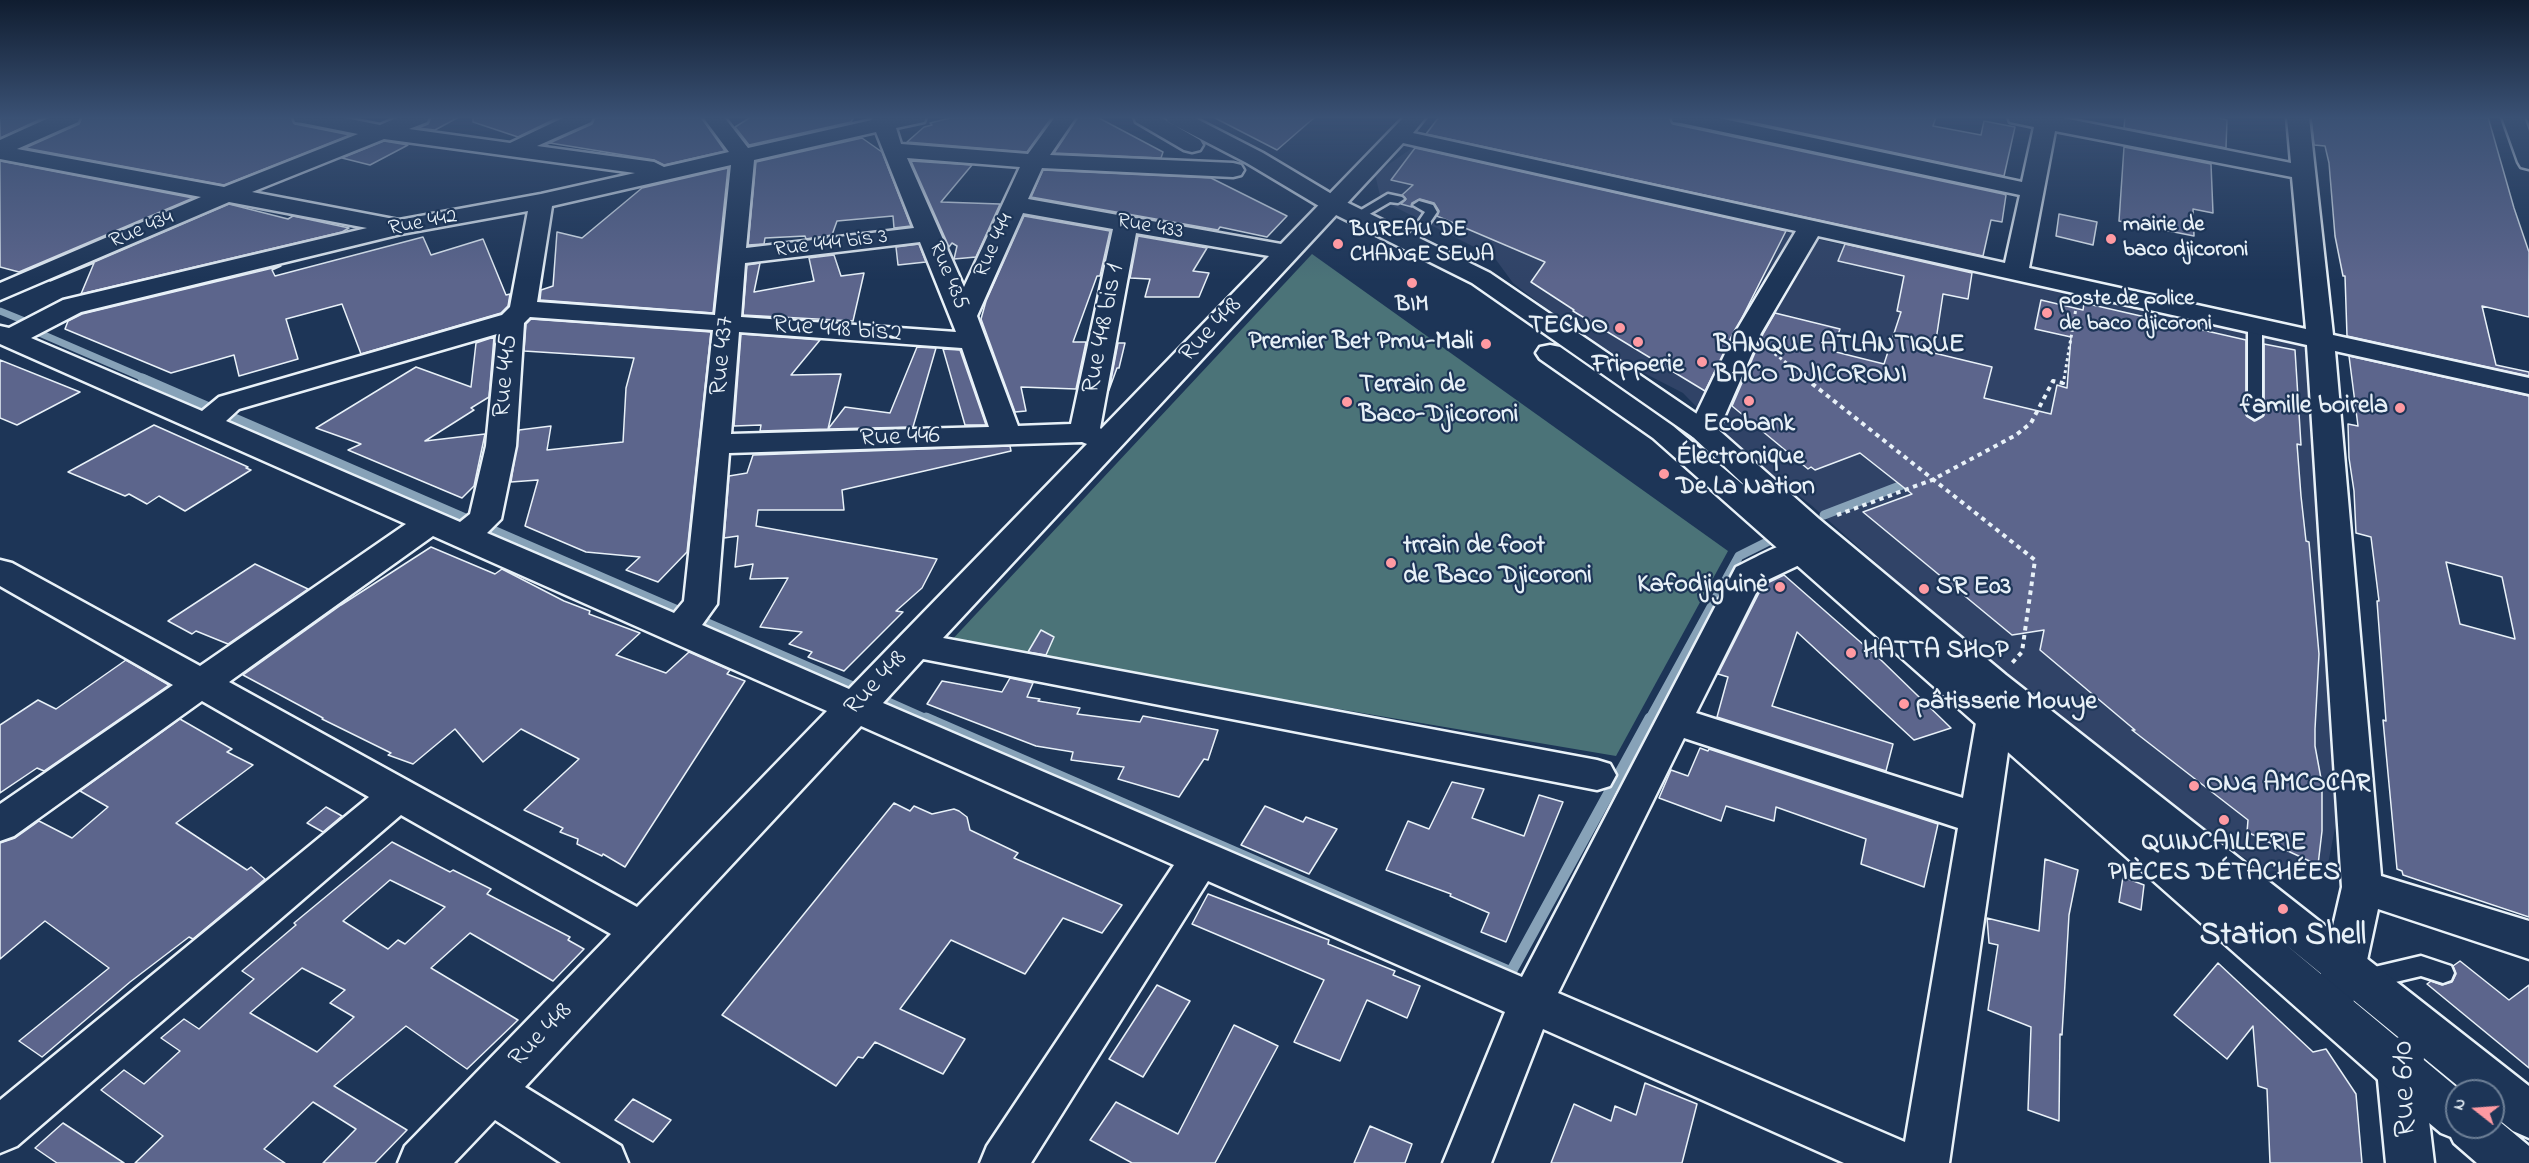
<!DOCTYPE html>
<meta charset="utf-8">
<style>
body{margin:0}
#map{position:relative;width:2529px;height:1163px;overflow:hidden;background:#1d3557;font-family:"Indie Flower",sans-serif}
canvas{display:block}
.north{position:absolute;left:2445px;top:1079px;width:60px;height:60px;box-sizing:border-box;background:#1d3557;border:2px solid #6e8097;border-radius:50%;rotate:287deg;font-size:16px;font-weight:700;line-height:24px;text-align:center;color:#e8f1f8}
.north::after{content:'';display:block;margin:auto;width:21px;height:27px;background:#ff9aa2;clip-path:polygon(50% 0,100% 100%,50% 72%,0 100%)}
</style>
<div id="map">
<canvas width="2529" height="1163"></canvas>
<div class="north">N</div>
</div>
<script>
const context = document.querySelector('canvas').getContext('2d');
context.lineJoin = 'round';
function fillPath(path, color) {
  context.fillStyle = color;
  context.fill(path, 'evenodd');
}
function strokePath(path, color, width, dash) {
  context.strokeStyle = color;
  context.lineWidth = width;
  context.lineCap = dash ? 'butt' : 'round';
  context.setLineDash(dash || []);
  context.stroke(path);
}
function write(font, color, halo, rows, align = 'center') {
  context.font = font + ' "Indie Flower",sans-serif';
  context.lineWidth = 4.5;
  context.setLineDash([]);
  context.textBaseline = 'middle';
  context.strokeStyle = halo;
  context.fillStyle = color;
  for (const [text, x, y, turn = 0] of rows) {
    context.save();
    context.translate(x, y);
    context.rotate((+turn || 0) * Math.PI / 180);
    context.textAlign = isNaN(turn) ? turn : align;
    if (halo) context.strokeText(text, 0, 0);
    context.fillText(text, 0, 0);
    context.restore();
  }
}
fillPath(new Path2D(`
 M1419,143L1807,237L2305,345L2341,797L2328,864L2267,872L2122,781L1811,505L1733,444L1683,393L1603,352L1513,283L1494,257L1381,200L1375,174Z`), '#304367');
fillPath(new Path2D(`
 M1312,254L1728,551L1616,756L949,643Z`), '#4b7378');
strokePath(new Path2D(`
 M0,311L27,322
 M37,332L146,379`), '#87a2b8', 7);
strokePath(new Path2D(`
 M142,378L862,690
 M1824,515L1910,482
 M875,696L929,720
 M1649,720L1739,556L1771,540`), '#87a2b8', 9);
strokePath(new Path2D(`
 M926,718L1511,972L1650,718`), '#87a2b8', 11);
const building = new Path2D(`
 M0,117H45L0,138Z
 M82,117H291L295,124L350,135L224,185L25,148L79,124Z
 M431,117H459L435,130L418,128L428,124Z
 M473,117H559L518,137L473,122Z
 M595,117H701L725,151L664,165L654,160L550,143L545,145L592,124Z
 M751,117H854L851,122L749,145L735,127Z
 M954,117H1052L1027,152L907,142L924,127L932,125L930,123Z
 M1078,117H1097L1163,152L1161,158L1054,153Z
 M1213,117H1315L1277,150Z
 M1439,117H1669L1673,124L2003,194L2006,195L2002,222L1991,220L1983,256L1426,134Z
 M1727,117H1936L1933,126L1981,135L1984,121L2015,127L2004,176Z
 M2125,117H2215L2227,120L2226,148L2124,128Z
 M2311,117H2488L2514,208L2529,252V317L2482,306L2496,365L2529,372V376L2347,336L2345,276H2343L2335,236L2329,163L2325,146L2314,145Z
 M862,138L882,152L911,226L894,228L893,216L837,221L832,235L806,239L805,236L765,238L764,244L748,245L756,162Z
 M384,141L408,145L370,165L342,158Z
 M2124,147L2211,164L2213,213L2193,209L2194,236L2119,221Z
 M1415,148L1786,231L1705,391L1573,311L1574,310L1531,282L1545,262L1437,216L1439,211L1434,203L1420,199L1412,203V207L1401,204L1406,199L1402,195L1413,185L1391,180Z
 M0,161L193,198L19,272L0,267Z
 M911,161L972,165L941,202L1000,204L976,257L954,259L957,246L952,243L949,247Z
 M728,168L713,313L540,300L541,290L553,286L557,232L582,238L642,188Z
 M1043,170L1211,178L1287,216L1267,237L1220,227L1218,230L1031,197Z
 M229,204L288,219L293,216L349,228L342,232L81,294L94,263L50,281Z
 M2059,214L2097,222L2093,245L2056,236Z
 M1024,216L1110,231L1100,276H1097L1073,342H1086L1076,389L1021,387L1026,411L1015,412L981,319L986,301Z
 M1138,236L1207,248L1193,271L1209,273L1199,297H1145L1150,279L1130,278Z
 M423,237L431,255L483,239L506,295L510,294L508,306L501,313L361,354L342,304L286,319L298,359L239,376L234,355L171,373L65,329L68,321L82,314L281,266L272,270L275,276Z
 M919,244L926,262L898,265L896,247Z
 M1845,244L1972,273L1968,299L1943,294L1934,353L1992,367L1984,398L2051,414L2057,385L2067,388L2071,337L2035,329L2041,300L2083,310L2084,303L2246,340V415L2254,421L2264,415V344L2295,350L2301,445L2297,444L2301,496L2306,541L2309,542L2319,654L2315,729V746L2322,784V831L2318,865L2247,832L2248,820L2132,730H2135L2040,650L2044,630L2012,635L1863,512L1912,494L1860,453L1815,470L1811,467L1808,469L1732,406L1763,334L1775,313L1840,329L1832,351L1884,364L1901,312L1897,311L1904,276L1838,261Z
 M834,255L841,276L864,273L853,321L743,315L747,265L760,263L754,292L814,281L809,258Z
 M531,319L711,332L687,552L658,582L626,570L640,557L586,552L525,526L538,480L511,482L519,430L551,426L547,450L623,442L626,388L634,358L524,351L526,324Z
 M741,334L820,340L791,375L841,374L828,429L760,431L761,425L734,426Z
 M494,337L489,397L471,408L474,410L425,441L485,434L474,486L462,498L348,450L361,444L316,428L416,367L471,387L476,343Z
 M1118,343H1125L1119,368H1117L1109,390Z
 M917,347L936,348L913,427L828,429L845,407L890,413Z
 M943,349L960,350L986,425H965Z
 M2349,356L2529,396V917L2403,875L2402,871L2397,869L2383,720L2386,721L2377,601H2379L2371,537L2356,533L2354,491L2349,458L2348,424L2358,426ZM2446,562L2502,577L2515,639L2460,624Z
 M0,360L80,392L17,425L0,418Z
 M154,425L248,467L246,468L251,470L185,511L159,496L147,504L129,494L125,496L68,472Z
 M1010,446L1011,451L842,490L844,510H758L756,526L937,559L922,588L896,611L903,612L844,671L808,657L812,652L789,644L802,632L760,627L788,578L750,579L753,564L735,567L738,536L724,538L729,476L747,473L753,455Z
 M431,547L495,574L502,569L564,601L590,611L589,614L640,633L616,655L666,673L689,652L730,670L727,674L745,681L625,867L603,854L602,856L577,844L578,839L560,832L563,828L524,810L579,759L521,729L483,762L455,729L413,764L388,755L391,753L322,719L323,718L243,675L341,605Z
 M255,564L308,589L228,644L196,631L192,634L168,621Z
 M1784,575L1882,661L1951,728L1914,740L1797,632L1772,706L1893,744L1886,771L1717,717L1728,677L1718,674L1763,585Z
 M1041,630L1054,637L1046,655L1028,652Z
 M126,660L169,685L44,771L37,768L0,793V725L38,700L56,709Z
 M1010,678L1033,683L1027,697L1040,699L1038,701L1080,708L1077,714L1140,722L1143,716L1218,730L1208,760L1204,759L1179,797L1118,779L1124,767L1071,760L1073,752L1036,746L927,704L942,681L1002,692Z
 M180,719L232,749L227,752L253,765L176,823L247,870L251,867L265,879L193,939L189,937L130,982L42,1057L19,1041L109,968L45,921L0,959V843L15,838L39,821L72,838L108,807L80,791Z
 M1700,748L1708,751L1709,749L1938,824L1924,887L1861,864L1866,839L1776,807L1774,821L1726,806L1721,821L1659,798L1671,770L1688,776Z
 M1452,782L1484,789L1472,818L1524,836L1539,795L1563,802L1506,942L1481,932L1489,913L1450,896L1451,894L1386,870L1408,821L1429,829Z
 M894,803L910,811L914,806L932,814L954,809L959,811L967,817L970,830L1018,853L1014,858L1122,905L1102,933L1063,918L1025,974L951,940L900,1009L965,1039L943,1074L875,1042L863,1058L858,1057L836,1086L722,1015Z
 M1265,806L1303,822L1306,817L1337,829L1309,874L1241,845Z
 M326,807L342,816L323,832L307,823Z
 M392,842L450,872L453,870L491,889L487,894L570,937L568,940L584,949L553,981L470,933L431,968L518,1020L467,1069L406,1026L334,1086L407,1130L375,1163H323L356,1129L313,1102L264,1149L285,1163H135L163,1136L101,1090L124,1070L144,1084L180,1051L161,1038L184,1019L199,1029L254,979L242,971L296,925L294,923ZM390,880L445,907L405,944L398,940L388,949L343,921ZM302,968L345,990L330,1003L354,1017L317,1052L250,1013Z
 M2045,859L2078,870L2069,915L2062,1035L2060,1034L2059,1121L2028,1110L2031,1027L1988,1010L1998,945L1989,943L1987,918L2039,931Z
 M2123,877L2144,885L2141,910L2119,902Z
 M1208,894L1329,940L1328,944L1395,971L1393,975L1420,986L1407,1018L1367,1000L1340,1061L1294,1042L1324,980L1192,924Z
 M2460,961L2509,1000L2529,985V1068L2427,984L2431,981L2442,985L2452,982L2456,974L2453,966Z
 M2218,963L2313,1052L2326,1049L2356,1094L2362,1163H2270L2267,1089L2258,1086L2253,1026L2227,1059L2174,1015Z
 M1157,985L1190,1001L1143,1077L1109,1059Z
 M1234,1025L1278,1046L1215,1163H1132L1090,1140L1116,1102L1178,1134Z
 M1645,1083L1697,1104L1682,1163H1551L1574,1104L1611,1121L1615,1106L1636,1115Z
 M633,1099L671,1120L653,1142L615,1120Z
 M63,1123L124,1163H57L35,1148Z
 M1370,1126L1412,1144L1405,1163H1354Z`);
fillPath(building, '#5c658c');
strokePath(building, '#e8f1f8', 1.5);
const service = new Path2D(`
 M1388,194L1402,197L1404,199L1398,203L1390,202L1361,219L1357,220L1351,216Z
 M1419,201L1433,205L1437,212L1414,246H1406L1404,243L1425,212L1413,205Z
 M2255,321L2262,325V415L2255,419L2248,415V325Z
 M2421,956L2451,966L2454,973L2451,980L2443,983L2421,976L2366,989L2358,986L2355,979L2358,972L2366,969Z`);
const minor = new Path2D(`
 M51,117H80L78,122L17,149L224,187L358,134L303,123L295,122L293,117H340L380,125L399,117H429L427,122L409,129L510,143L565,117H593L591,122L537,146L654,162L664,167L729,152L703,117H724L748,148L872,120L871,117H926L924,122L896,128L901,144L1028,154L1055,117H1076L1050,155L1233,163L1241,165L1244,170L1241,175L1233,177L1042,168L1028,199L1281,244L1404,117H1426L1413,133L2005,263L2020,195L1681,123L1673,122L1671,117H1714L2022,182L2034,127L2010,122L2008,117H2058L2291,163L2287,117H2309L2333,335L2529,378V394L2335,351L2381,876L2529,921V959L2378,909L2366,965L2346,1023L2331,1029L2316,1023L2309,1009L2324,965L2342,887L2307,345L1818,236L1761,333L1718,431L1713,437L1703,440L1693,437L1688,431L1735,333L1796,231L1403,143L943,638L1597,760L1610,764L1616,775L1610,786L1597,790L923,659L883,703L1522,977L1736,567C1759,557 1788,536 1812,543L1817,551L1812,559L1761,583L1696,713L1963,798L1977,717L1982,707L1995,703L2008,707L2013,717L1949,1163H1844L1543,1029L1491,1163H1443L1505,1012L1208,881L1031,1163H980L987,1146L1174,865L861,726L525,1087L621,1146L628,1163H561L495,1120L454,1163H398L405,1146L611,934L401,815L17,1146L0,1153V1100L369,797L202,701L14,836L0,841V804L173,685L0,586V560L12,563L200,666L406,524L0,344V326L9,328L63,300L367,228L229,202L0,300V283L201,197L0,159V140ZM2055,131L2292,177L2306,329L2029,268ZM876,132L914,228L746,248L754,160ZM384,139L635,173L541,194L399,220L252,192ZM907,158L1020,167L964,287ZM731,165L715,315L537,302L552,206ZM528,211L510,307L502,315L219,397L202,411L31,338L81,312L401,234ZM1023,213L1113,229L1071,424L1018,426L977,316ZM1136,233L1269,256L1101,429L1100,428ZM920,242L956,332L741,317L745,263ZM530,317L713,330L684,601L674,613L487,533L501,519L516,446L524,323ZM739,332L962,348L989,427L731,434ZM497,334L486,446L470,514L460,522L226,421L239,409ZM1082,442L1087,444L849,689L702,625L717,604L729,453ZM433,536L827,711L637,907L229,682ZM1684,738L1958,828L1905,1142L1558,993Z
 M2502,117H2524L2529,131V169L2521,167L2518,162Z
 M2402,1036L2418,1042L2424,1057L2423,1070L2434,1163H2386L2377,1070L2380,1057L2386,1042Z`);
const primary = new Path2D(`
 M1134,117H1160L1200,140L1203,145L1200,150L1192,152L1184,150L1136,122Z
 M1166,117H1193L1263,153L1340,199L1490,273L1713,425L1819,519L2006,675L2529,1086V1138L2513,1131L2493,1115V1091H2464L2285,944L2461,1091H2457V1127H2493V1116L2529,1146V1163H2477L2454,1143L2451,1137L2441,1133L2384,1085L1653,438L1540,359L1536,353L1540,347L1550,345L1560,347L1673,426L1754,494L1693,437L1472,283L1324,209L1247,163L1168,122Z`);
strokePath(service, '#e8f1f8', 5);
strokePath(minor, '#e8f1f8', 5);
strokePath(primary, '#e8f1f8', 5);
strokePath(new Path2D(`
 M1770,350L1807,379
 M2064,379L2076,308`), '#e8f1f8', 3, [3, 3]);
strokePath(new Path2D(`
 M1805,378L2035,560L2022,652L2012,663
 M1837,515L1932,480L2016,435L2031,423L2053,381L2063,383L2064,378`), '#e8f1f8', 4, [4.5, 4.5]);
fillPath(service, '#1d3557');
fillPath(minor, '#1d3557');
fillPath(primary, '#1d3557');
const sky = context.createLinearGradient(0, 0, 0, 280);
sky.addColorStop(0, '#101d30');
sky.addColorStop(0.42, '#3a5174');
sky.addColorStop(1, '#3a517400');
context.fillStyle = sky;
context.fillRect(0, 0, 2529, 280);
for (const [x, y, r, color] of [
 [2111,239,6,"#ff9aa2"],
 [1338,244,6,"#ff9aa2"],
 [1412,283,6,"#ff9aa2"],
 [2047,313,6,"#ff9aa2"],
 [1620,328,6,"#ff9aa2"],
 [1638,342,6,"#ff9aa2"],
 [1486,344,6,"#ff9aa2"],
 [1702,362,6,"#ff9aa2"],
 [1749,401,6,"#ff9aa2"],
 [1347,402,6,"#ff9aa2"],
 [2400,408,6,"#ff9aa2"],
 [1664,474,6,"#ff9aa2"],
 [1391,563,6,"#ff9aa2"],
 [1780,587,6,"#ff9aa2"],
 [1924,589,6,"#ff9aa2"],
 [1851,653,6,"#ff9aa2"],
 [1904,704,6,"#ff9aa2"],
 [2194,786,6,"#ff9aa2"],
 [2224,820,6,"#ff9aa2"],
 [2283,909,6,"#ff9aa2"]
]) {
  const dot = new Path2D();
  dot.arc(x, y, r, 0, 2 * Math.PI);
  context.fillStyle = color;
  context.fill(dot);
  strokePath(dot, '#1d3557', 2);
}
write('22px', '#e8f1f8', '#1d3557', [
 ["Rue 442",423,224,-11],
 ["Rue 433",1150,228,10],
 ["Rue 434",142,231,-23],
 ["Rue 444 bis 3",831,245,-7],
 ["Rue 444",995,246,-66],
 ["Rue 435",947,276,67]
]);
write('bold 22px', '#e8f1f8', '#1d3557', [
 ["mairie de",2123,226],
 ["baco djicoroni",2123,251],
 ["BUREAU DE",1350,231],
 ["CHANGE SEWA",1350,256],
 ["poste de police",2059,300],
 ["de baco djicoroni",2059,325],
 ["BIM",1412,306,"center"]
], 'left');
write('bold 26px', '#e8f1f8', '#1d3557', [
 ["TECNO",1608,328,"right"],
 ["Premier Bet Pmu-Mali",1474,344,"right"],
 ["BANQUE ATLANTIQUE",1714,347],
 ["BACO DJICORONI",1714,377],
 ["Fripperie",1638,367,"center"],
 ["Terrain de",1359,387],
 ["Baco-Djicoroni",1359,417],
 ["famille boirela",2388,408,"right"],
 ["Ecobank",1749,426,"center"],
 ["Électronique",1676,459],
 ["De La Nation",1676,489],
 ["trrain de foot",1403,548],
 ["de Baco Djicoroni",1403,578],
 ["Kafodjiguinè",1768,587,"right"],
 ["SR E03",1936,589],
 ["HATTA SHOP",1863,653],
 ["pâtisserie Mouye",1916,704],
 ["ONG AMCOCAR",2206,786],
 ["QUINCAILLERIE",2224,845,"center"],
 ["PIÈCES DÉTACHÉES",2224,875,"center"]
], 'left');
write('26px', '#e8f1f8', '#1d3557', [
 ["Rue 448 bis 1",1105,329,-79],
 ["Rue 448 bis2",837,331,4],
 ["Rue 448",1212,331,-47],
 ["Rue 437",724,356,-85],
 ["Rue 445",507,376,-85],
 ["Rue 446",900,439,-2],
 ["Rue 448",877,684,-47],
 ["Rue 448",542,1036,-46]
]);
write('bold 32px', '#e8f1f8', '#1d3557', [
 ["Station Shell",2283,938]
]);
write('32px', '#e8f1f8', '#1d3557', [
 ["Rue 610",2407,1089,-92]
]);
</script>
